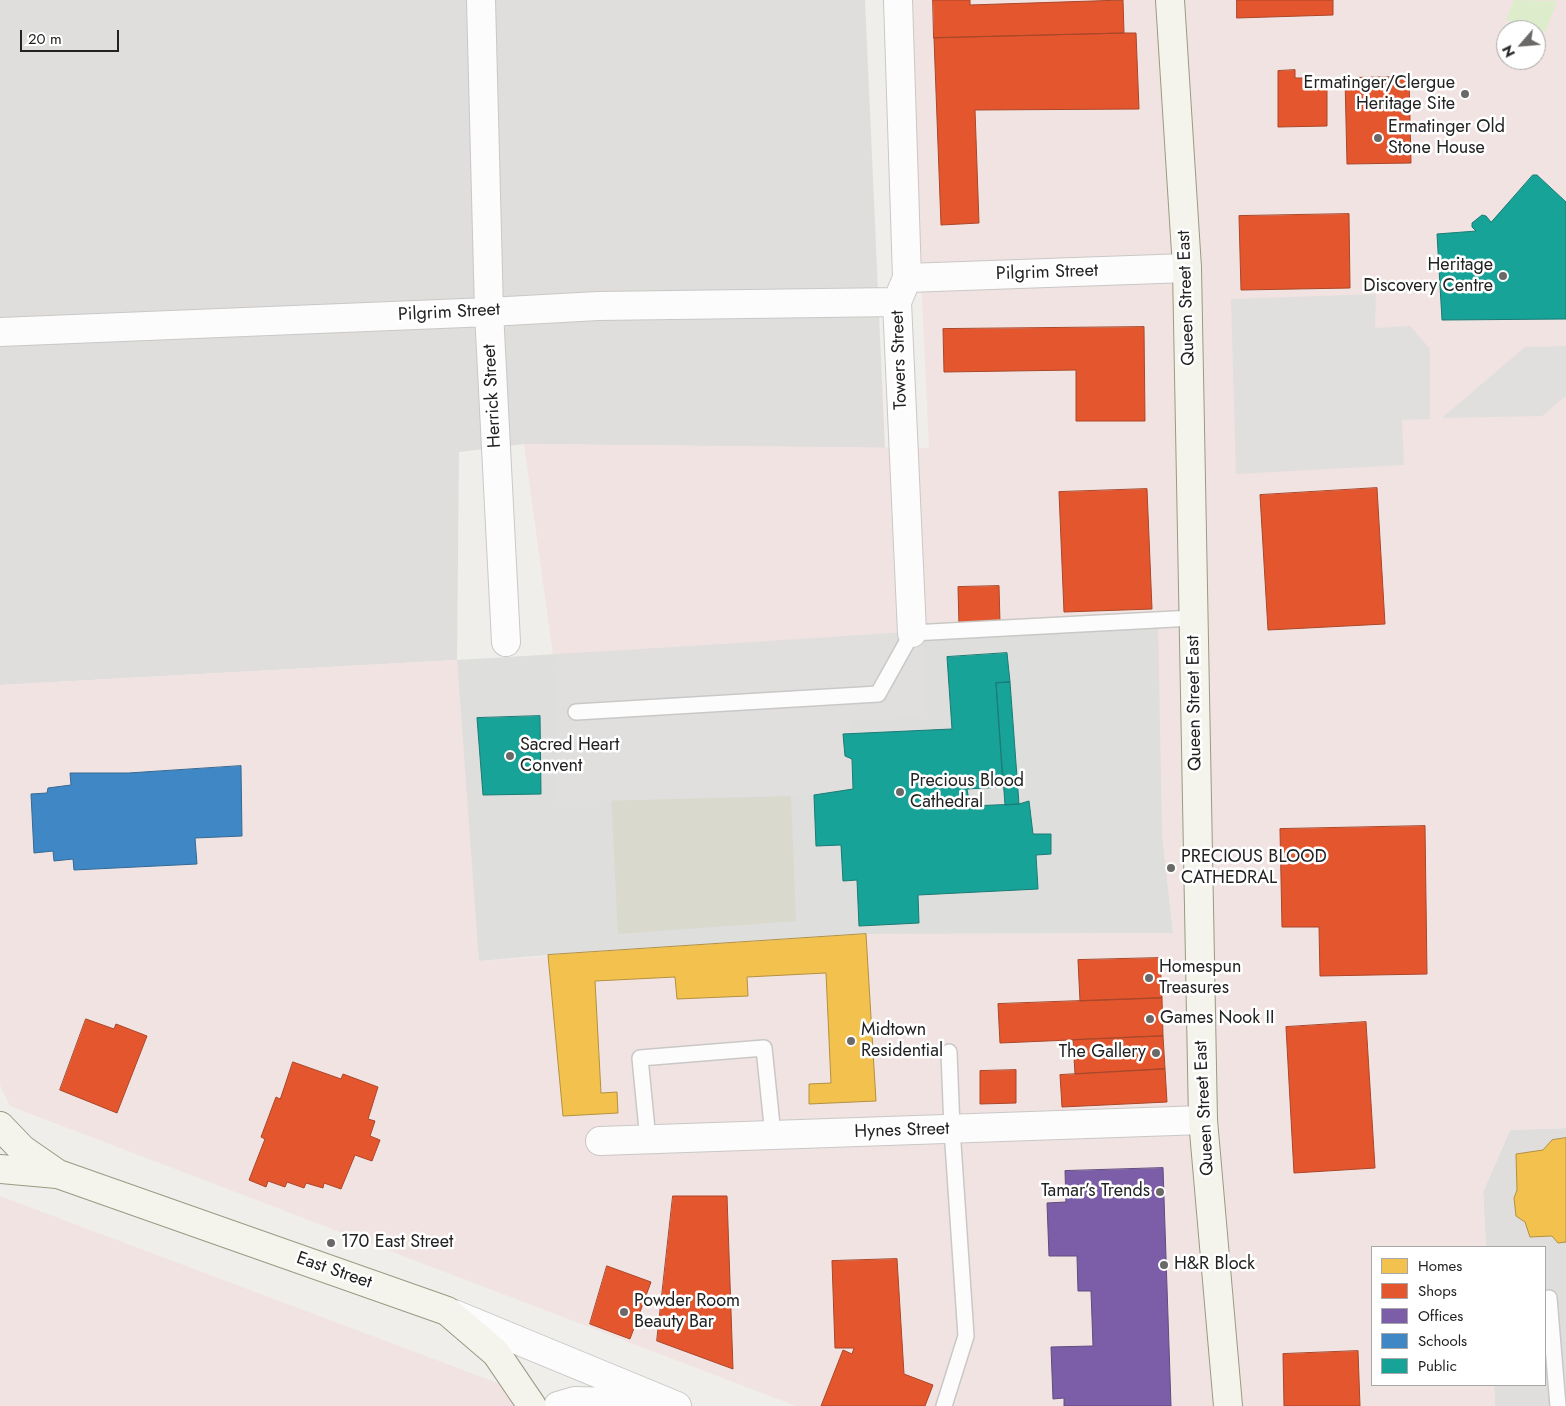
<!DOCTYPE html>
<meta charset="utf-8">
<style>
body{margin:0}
#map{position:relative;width:1566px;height:1406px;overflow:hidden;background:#f0eeeb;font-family:Jost,sans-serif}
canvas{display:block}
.legend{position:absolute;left:1371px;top:1246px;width:175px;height:140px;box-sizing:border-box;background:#fff;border:1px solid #a7a7a7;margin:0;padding:6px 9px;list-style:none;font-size:15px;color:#222}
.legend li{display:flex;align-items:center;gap:10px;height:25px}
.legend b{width:25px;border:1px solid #a7a7a7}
.north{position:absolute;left:1496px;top:20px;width:50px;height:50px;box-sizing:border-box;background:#fff;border:1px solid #a7a7a7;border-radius:50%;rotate:243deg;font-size:14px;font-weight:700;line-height:20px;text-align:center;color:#222}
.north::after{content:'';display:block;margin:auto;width:18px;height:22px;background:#6a6968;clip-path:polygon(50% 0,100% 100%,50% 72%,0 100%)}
.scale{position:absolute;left:20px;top:30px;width:99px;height:22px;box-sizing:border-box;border:2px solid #222;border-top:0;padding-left:6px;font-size:15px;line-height:18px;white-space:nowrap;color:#222;-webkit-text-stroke:4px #fff;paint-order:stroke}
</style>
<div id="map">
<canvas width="1566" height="1406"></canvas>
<ul class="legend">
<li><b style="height:14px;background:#f2c14e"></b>Homes</li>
<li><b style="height:14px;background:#e4572e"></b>Shops</li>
<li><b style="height:14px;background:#7b5ea7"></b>Offices</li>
<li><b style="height:14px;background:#3f88c5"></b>Schools</li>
<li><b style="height:14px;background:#17a398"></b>Public</li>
</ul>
<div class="north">N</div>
<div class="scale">20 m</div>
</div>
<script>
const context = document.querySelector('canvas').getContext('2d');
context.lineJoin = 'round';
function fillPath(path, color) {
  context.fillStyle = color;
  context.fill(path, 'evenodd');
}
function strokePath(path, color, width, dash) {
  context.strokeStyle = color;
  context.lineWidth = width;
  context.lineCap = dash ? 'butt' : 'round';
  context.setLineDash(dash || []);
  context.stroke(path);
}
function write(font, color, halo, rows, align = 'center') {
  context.font = font + ' Jost,sans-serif';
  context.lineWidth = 5;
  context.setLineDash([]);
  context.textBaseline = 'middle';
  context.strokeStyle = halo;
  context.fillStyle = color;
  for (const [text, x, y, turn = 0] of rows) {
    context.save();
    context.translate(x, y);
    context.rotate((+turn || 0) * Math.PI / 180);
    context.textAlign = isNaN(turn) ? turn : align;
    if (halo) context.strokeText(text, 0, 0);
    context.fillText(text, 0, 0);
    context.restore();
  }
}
fillPath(new Path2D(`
 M0,0H865L885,448L524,444L459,452L457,660L0,685Z
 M1566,1128V1406H1495L1494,1385H1545V1247H1486L1483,1192L1510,1130Z`), '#dfdedc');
fillPath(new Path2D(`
 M908,0H1566V1128L1510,1130L1483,1192L1486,1247H1372V1385H1494L1495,1406H796L10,1106L0,1085V685L457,660L480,961L866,934L1173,933L1162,834L912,633L553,655L524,444L929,448ZM1506,30H1536V60H1506Z
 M0,1196L559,1406H0Z`), '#f1e3e1');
fillPath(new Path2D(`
 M1158,620L1162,834L1173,933L866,934L548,955L479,961L457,660L912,633Z`), '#dededc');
fillPath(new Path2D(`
 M610,771L853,789L791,796L796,921L618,934Z`), '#d9d9cd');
fillPath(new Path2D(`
 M1514,0L1557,1L1545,32L1506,20Z`), '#ddeccb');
fillPath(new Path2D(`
 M1376,294L1375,328L1410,326L1430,349V419L1402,420L1404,465L1236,474L1231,299Z
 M1566,346V396L1542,416L1442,418L1525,347Z
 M922,631L926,717L850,720L853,789L791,796L557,802L553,655Z`), '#e0dfde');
const homes = new Path2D(`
 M866,934L876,1101L809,1104V1084L831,1083L826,973L747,977L748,996L677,999L675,977L595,981L601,1093L617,1092L618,1113L563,1116L548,955Z
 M1566,1138V1242L1558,1243L1552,1236L1530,1237L1525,1222L1516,1216L1514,1198L1517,1190L1516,1154L1543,1150L1552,1140Z`);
fillPath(homes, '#f2c14e');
strokePath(homes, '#b49141', 1);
const shops = new Path2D(`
 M933,0H970V5L1123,0L1124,33L934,38Z
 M1237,0H1333V15L1237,18Z
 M1124,33H1136L1139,109L975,110L979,223L941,225L934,38Z
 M1295,70V78H1327V126L1278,127V71Z
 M1409,77L1411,163L1347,164L1345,78Z
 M1349,214L1350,288L1241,290L1239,216Z
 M1144,327L1145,421H1076V370L944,372L943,329Z
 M1377,488L1385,624L1268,630L1260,495Z
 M1147,489L1152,609L1064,612L1059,492Z
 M999,586L1000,623L959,625L958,587Z
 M1425,826L1427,974L1320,976L1319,927H1282L1280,829Z
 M1160,958L1162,998L1080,1001L1078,960Z
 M1162,998L1163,1036L1000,1043L998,1004Z
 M86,1019L114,1029L116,1024L147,1036L117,1113L60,1090Z
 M1366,1022L1375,1168L1294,1173L1286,1027Z
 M1163,1036L1165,1069L1075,1074L1073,1040Z
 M293,1062L341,1079L343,1074L378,1087L368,1119L375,1121L370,1136L380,1140L372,1161L355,1155L341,1189L324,1183L323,1188L306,1183L304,1188L287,1182L285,1187L268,1181L266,1187L249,1180L265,1139L261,1137L276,1097L280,1099Z
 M1165,1069L1167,1102L1062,1107L1060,1075Z
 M1016,1070V1103L980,1104V1071Z
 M673,1196H727L733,1369L657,1341Z
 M897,1259L904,1374L933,1385L925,1406H821L843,1350L852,1354L854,1348H835L832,1261Z
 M607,1266L651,1282L630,1339L590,1324Z
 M1358,1351L1360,1406H1284L1283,1354Z`);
fillPath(shops, '#e4572e');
strokePath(shops, '#aa472a', 1);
const offices = new Path2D(`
 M1163,1168L1171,1406H1064V1398L1053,1399L1051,1347L1093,1346L1091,1291H1078L1077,1256H1049L1047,1203L1066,1202L1065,1171Z`);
fillPath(offices, '#7b5ea7');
strokePath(offices, '#604c7f', 1);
const schools = new Path2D(`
 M241,766L242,836L195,838L197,864L74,870L73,859L54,861L53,851L34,853L31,794L47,793L48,788L71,785L70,773H128Z`);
fillPath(schools, '#3f88c5');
strokePath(schools, '#366994', 1);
const public = new Path2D(`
 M1533,175H1537L1566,202V213L1565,215L1566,216V319L1442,320L1437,234L1476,231L1472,227V223L1482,215L1486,216L1491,222Z
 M1007,653L1010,682L996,683L1003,787L967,789L970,806L1019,804L1029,801L1033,834H1051V854L1036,855L1038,889L918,895L919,923L859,926L857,880L843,881L841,845L816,846L814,795L853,789L852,759L845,756L843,734L952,729L947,657Z
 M1010,682L1019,804L1005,805L996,683Z
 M540,716L541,794L483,795L477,718Z`);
fillPath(public, '#17a398');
strokePath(public, '#1a7c75', 1);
const service = new Path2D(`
 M576,712L878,694L912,633L1193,618
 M648,1140L640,1058L764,1048L773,1135
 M1549,1298L1558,1406
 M944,1406L966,1336L952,1129L949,1052`);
const minor = new Path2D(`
 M481,0L489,312L506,642
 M898,0L907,278L897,302L912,633
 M907,278L1187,268
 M0,332L489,312L598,306L897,302
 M600,1141L1203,1120`);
const tertiary = new Path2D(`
 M454,1314L677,1406
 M558,1406L575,1401L616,1402L638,1406`);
const secondary = new Path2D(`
 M1170,0L1187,268L1203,1120L1228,1406
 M0,1126L22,1149L58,1174L447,1311L496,1353L532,1406
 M0,1169L57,1174`);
strokePath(service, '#c9c8c7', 18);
strokePath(minor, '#c9c8c7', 30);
strokePath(tertiary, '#c9c8c7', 30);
strokePath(secondary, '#999a82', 30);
strokePath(service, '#fdfcfc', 15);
strokePath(minor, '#fdfcfc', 28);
strokePath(tertiary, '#fdfcfc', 28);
strokePath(secondary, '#f4f4ed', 28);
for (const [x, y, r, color] of [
 [1465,94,5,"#6a6968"],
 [1378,138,5,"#6a6968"],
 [1503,276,5,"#6a6968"],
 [510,756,5,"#6a6968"],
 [900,792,5,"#6a6968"],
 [1171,868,5,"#6a6968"],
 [1149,978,5,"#6a6968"],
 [1150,1019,5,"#6a6968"],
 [851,1041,5,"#6a6968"],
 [1156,1053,5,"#6a6968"],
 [1160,1192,5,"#6a6968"],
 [331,1243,5,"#6a6968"],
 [1164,1265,5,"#6a6968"],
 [624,1312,5,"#6a6968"]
]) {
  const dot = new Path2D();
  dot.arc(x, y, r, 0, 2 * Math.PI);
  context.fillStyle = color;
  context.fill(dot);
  strokePath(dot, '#fff', 2);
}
write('18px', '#222', '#fff', [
 ["Ermatinger/Clergue",1455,84,"right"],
 ["Heritage Site",1455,105,"right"],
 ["Ermatinger Old",1388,128],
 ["Stone House",1388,149],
 ["Heritage",1493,266,"right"],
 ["Discovery Centre",1493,287,"right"],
 ["Sacred Heart",520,746],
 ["Convent",520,767],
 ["Precious Blood",910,782],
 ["Cathedral",910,803],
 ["PRECIOUS BLOOD",1181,858],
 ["CATHEDRAL",1181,879],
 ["Homespun",1159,968],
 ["Treasures",1159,989],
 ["Games Nook II",1160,1019],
 ["Midtown",861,1031],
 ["Residential",861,1052],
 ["The Gallery",1146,1053,"right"],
 ["Tamar’s Trends",1150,1192,"right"],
 ["170 East Street",341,1243],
 ["H&R Block",1174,1265],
 ["Powder Room",634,1302],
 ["Beauty Bar",634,1323]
], 'left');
write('18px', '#222', '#fff', [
 ["Pilgrim Street",1047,273,-2],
 ["Queen Street East",1187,298,-92],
 ["Pilgrim Street",449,313,-3],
 ["Towers Street",900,360,-92],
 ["Herrick Street",493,396,-93],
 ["Queen Street East",1195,703,-91],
 ["Queen Street East",1205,1108,-93],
 ["Hynes Street",902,1131,-2],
 ["East Street",334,1271,19]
]);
</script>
